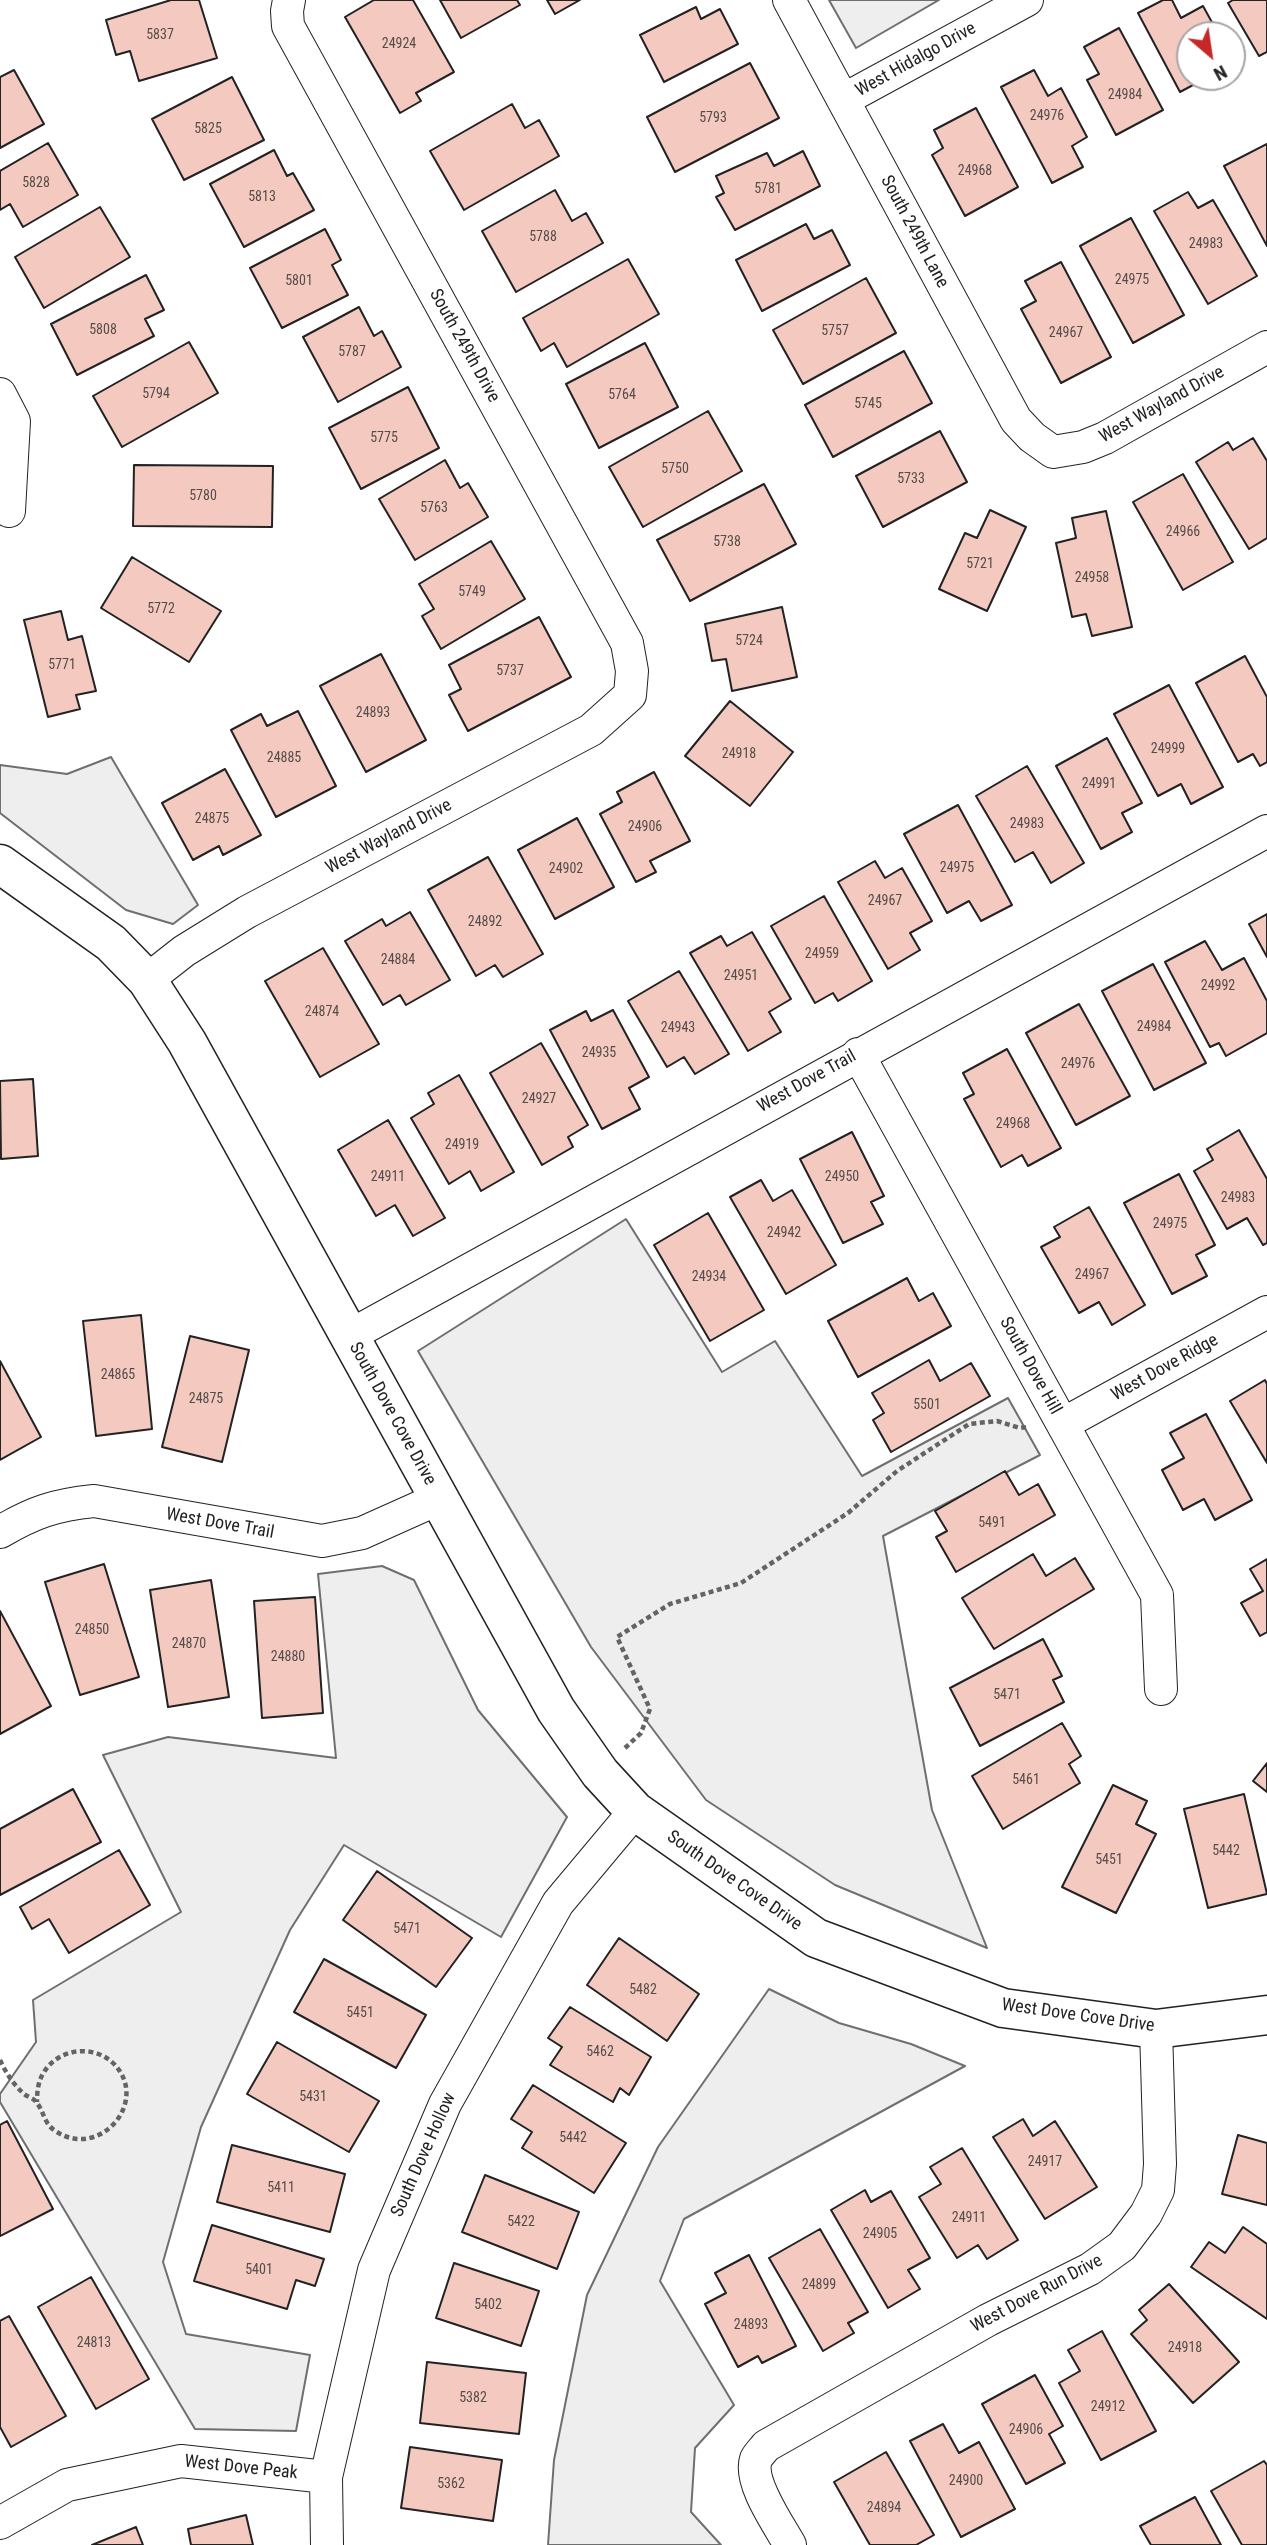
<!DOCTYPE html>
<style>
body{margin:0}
#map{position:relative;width:1267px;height:2545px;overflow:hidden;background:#fff;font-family:"Roboto Condensed",sans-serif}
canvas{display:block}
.north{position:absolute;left:1176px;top:21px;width:70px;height:70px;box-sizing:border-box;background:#fff;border:2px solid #a7a7a7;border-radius:50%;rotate:151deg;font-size:19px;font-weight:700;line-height:28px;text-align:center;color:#222}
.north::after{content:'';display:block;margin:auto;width:24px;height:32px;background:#c62828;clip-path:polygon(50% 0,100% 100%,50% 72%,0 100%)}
</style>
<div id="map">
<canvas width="1267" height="2545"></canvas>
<div class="north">N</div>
</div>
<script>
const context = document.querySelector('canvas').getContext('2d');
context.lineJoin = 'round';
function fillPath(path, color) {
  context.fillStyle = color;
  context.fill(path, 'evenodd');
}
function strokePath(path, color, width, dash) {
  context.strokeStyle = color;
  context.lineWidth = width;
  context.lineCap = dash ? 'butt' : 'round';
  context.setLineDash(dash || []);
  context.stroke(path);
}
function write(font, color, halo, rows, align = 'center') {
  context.font = font + ' "Roboto Condensed",sans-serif';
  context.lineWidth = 5;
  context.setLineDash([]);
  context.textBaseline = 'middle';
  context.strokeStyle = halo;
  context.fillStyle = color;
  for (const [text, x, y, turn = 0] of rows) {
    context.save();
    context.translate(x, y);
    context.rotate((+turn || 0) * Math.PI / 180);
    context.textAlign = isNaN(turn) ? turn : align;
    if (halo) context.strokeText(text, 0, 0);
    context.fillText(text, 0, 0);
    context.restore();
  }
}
const green = new Path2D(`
 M829,0H939L856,48Z
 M111,757L198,905L173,924L126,910L0,813V765L67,774Z
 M626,1219L722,1372L775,1341L862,1476L1008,1398L1040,1455L883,1536L932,1810L987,1948L835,1885L706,1800L591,1647L418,1351Z
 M382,1566L414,1580L478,1710L567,1817L501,1937L344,1845L290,1930L201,2127L163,2262L186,2334L310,2355L296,2431L195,2429L0,2102V2094L36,2042L33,2000L181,1912L103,1755L168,1737L336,1758L318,1574Z
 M769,1989L839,2023L911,2044L965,2066L684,2219L660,2281L734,2405L695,2448L691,2512L721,2545H548L554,2460L587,2295L658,2147Z`);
fillPath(green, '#eee');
strokePath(green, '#6f6f6f', 2);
const building = new Path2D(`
 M171,0H199L217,58L139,81L130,51L116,55L106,20Z
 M374,0H413L454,72L416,93L421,101L400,113L345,17Z
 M440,0H517L520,5L461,38Z
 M547,0H580L555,14Z
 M1163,0H1172L1181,18L1203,6L1219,35H1190V77H1208L1180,92L1138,13Z
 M1233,0H1267V52L1259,56L1228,3Z
 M696,7L701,19L720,9L738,44L664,82L640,35Z
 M1119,28L1163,110L1116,135L1087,80L1099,74L1084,47Z
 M750,63L779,118L675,172L647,117Z
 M14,70L44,124L0,148V77Z
 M1034,70L1048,96L1061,88L1087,137L1072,146L1083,167L1052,183L1001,87Z
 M232,77L264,140L184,180L152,119Z
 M512,104L525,128L539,120L559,156L464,210L430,151Z
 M976,108L1018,187L965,216L932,155L943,148L934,130Z
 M48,143L78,195L23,227L10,204L0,210V171Z
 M1267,144V246L1224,166Z
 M274,150L287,176L293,173L314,210L244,247L210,184Z
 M803,151L820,186L735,230L716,197L724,193L716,176L767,153L774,166Z
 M555,190L572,221L586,213L603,243L516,292L482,231Z
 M1188,192L1198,208L1213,200L1257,276L1208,304L1154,211Z
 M100,207L130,257L44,308L15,257Z
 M1131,218L1184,315L1133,343L1080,246Z
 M806,224L814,239L832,230L850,265L762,311L736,260Z
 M325,229L341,260L332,265L348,295L282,328L250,268Z
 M628,259L659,314L567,367L554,343L541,351L523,318Z
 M1061,262L1111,357L1061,383L1021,309L1036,301L1025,281Z
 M146,275L164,310L145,319L154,336L77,375L51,324Z
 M866,278L896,333L803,384L773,330Z
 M359,307L374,336L382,331L401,367L338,402L303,337Z
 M189,342L218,393L122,447L93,396Z
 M645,343L678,407L599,448L566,384Z
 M904,351L932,403L833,457L805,405Z
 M408,387L439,448L361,489L329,428Z
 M708,411L742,471L643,527L609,467Z
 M940,431L967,482L883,527L856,476Z
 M1253,438L1267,461V538L1249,549L1196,462L1228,442L1233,450Z
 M445,460L460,488L468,483L488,517L415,560L379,499Z
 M134,465L273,466L272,527L133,526Z
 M1183,474L1233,562L1183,590L1133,502Z
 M764,484L796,544L690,601L657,540Z
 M990,510L1026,527L987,611L939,589L965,533L977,538Z
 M1106,511L1132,627L1092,636L1086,614L1072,617L1056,543L1076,538L1072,518Z
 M491,541L525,599L441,649L422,616L434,609L419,584Z
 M132,557L221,611L189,662L101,608Z
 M782,607L797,677L732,691L726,659L712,661L705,624Z
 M61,611L68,640L82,636L96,691L76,695L80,709L48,717L24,620Z
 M539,617L571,677L468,731L449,695L461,689L449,665Z
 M381,654L426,740L366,772L320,686Z
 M1245,656L1267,697V762L1260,766L1253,754L1238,762L1196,683Z
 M1169,685L1223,787L1191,804L1181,784L1158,796L1114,714Z
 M730,701L793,752L750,806L685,756Z
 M298,711L336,786L276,817L231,730L261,714L267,726Z
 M1107,738L1142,803L1122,813L1132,832L1101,849L1056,766Z
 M1027,766L1084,863L1051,883L1033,852L1015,862L976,796Z
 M225,769L261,835L223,855L219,846L193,860L162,803Z
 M654,772L690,841L650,861L656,872L636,882L600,814L622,802L617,792Z
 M958,805L1012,905L981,921L969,901L947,913L904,834Z
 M577,818L614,887L555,919L518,850Z
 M488,857L543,954L503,977L495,965L476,976L428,890Z
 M875,861L885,878L902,868L932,921L910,933L920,950L888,969L838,882Z
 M824,896L872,981L838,1001L833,993L815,1003L771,926Z
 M410,912L450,980L406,1005L400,995L383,1005L345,941L382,919L386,926Z
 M1267,914V957L1249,924Z
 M752,932L791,999L769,1012L781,1032L748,1051L690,953L721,936L727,946Z
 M1205,941L1222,970L1244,958L1267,1001V1033L1226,1056L1219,1043L1210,1047L1165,962Z
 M323,948L379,1044L320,1077L265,981Z
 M1153,964L1206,1063L1154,1090L1102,991Z
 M679,971L729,1054L695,1074L684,1057L667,1067L628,1001Z
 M1079,1004L1130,1096L1076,1125L1026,1033Z
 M613,1010L649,1077L629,1088L640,1109L602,1129L550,1030L586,1011L591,1021Z
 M541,1043L588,1125L568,1137L573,1147L542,1165L490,1073Z
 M1007,1049L1061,1148L1028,1166L1022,1155L1001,1167L964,1099L974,1094L963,1073Z
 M459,1075L514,1172L481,1191L470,1171L449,1184L411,1118L434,1104L428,1093Z
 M33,1079L38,1156L1,1159L0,1081Z
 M388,1120L445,1218L413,1236L395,1205L376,1216L338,1150Z
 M1239,1130L1267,1179V1243L1263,1245L1247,1218L1227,1229L1194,1171L1213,1160L1207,1149Z
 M852,1132L884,1196L871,1202L883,1224L843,1243L800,1159Z
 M1179,1174L1215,1245L1196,1255L1207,1276L1172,1294L1124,1203Z
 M761,1180L773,1201L792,1190L836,1265L786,1294L730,1197Z
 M1089,1207L1145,1305L1112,1325L1099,1302L1079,1313L1041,1247L1060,1237L1054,1227Z
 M708,1213L764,1310L710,1341L654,1245Z
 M907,1278L919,1301L933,1293L951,1326L858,1377L828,1321Z
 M141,1315L152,1429L96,1436L83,1321Z
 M190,1336L249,1350L222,1462L162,1447Z
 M929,1360L940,1381L971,1363L990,1396L891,1452L873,1420L884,1413L872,1393Z
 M0,1361L41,1437L0,1460Z
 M1265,1380L1267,1384V1463L1230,1401Z
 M1206,1414L1252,1500L1215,1520L1204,1499L1183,1510L1162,1470L1184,1458L1170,1433Z
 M1005,1471L1019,1495L1038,1484L1055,1515L956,1572L936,1537L947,1531L935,1511Z
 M1033,1554L1046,1576L1075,1558L1094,1589L994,1649L962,1598Z
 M1267,1559V1632L1260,1636L1241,1603L1263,1591L1250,1569Z
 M104,1564L139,1677L80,1695L45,1582Z
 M211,1580L229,1697L168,1707L150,1590Z
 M315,1597L323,1713L262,1718L254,1601Z
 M0,1611L51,1706L0,1734Z
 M1043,1639L1062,1676L1053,1680L1064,1702L980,1746L950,1688Z
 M1062,1723L1081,1756L1069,1764L1080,1783L1003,1829L972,1776Z
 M1267,1763V1792L1253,1781Z
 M1113,1785L1147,1801L1136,1824L1156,1834L1116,1913L1062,1887Z
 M73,1789L101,1842L0,1895V1829Z
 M1244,1794L1267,1894L1208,1908L1184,1809Z
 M119,1850L150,1905L69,1953L49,1919L32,1929L20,1907Z
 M377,1871L472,1938L436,1987L343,1920Z
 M619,1938L699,1994L667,2041L587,1985Z
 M324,1959L426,2015L396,2068L294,2012Z
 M570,2007L651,2057L629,2095L620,2088L613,2102L550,2065L562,2047L548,2038Z
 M277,2042L379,2101L349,2152L247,2094Z
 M533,2085L626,2143L594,2193L522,2148L532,2132L511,2119Z
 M1023,2119L1033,2136L1055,2121L1097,2187L1045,2219L993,2137Z
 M7,2121L53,2209L0,2236V2125Z
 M1238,2135L1267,2143V2205L1222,2194Z
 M232,2145L345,2174L330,2232L217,2202Z
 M962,2148L1018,2240L987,2259L978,2245L957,2258L919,2197L941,2184L930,2167Z
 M485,2175L579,2212L557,2269L462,2232Z
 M865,2190L871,2202L891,2191L930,2258L908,2270L920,2289L888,2308L831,2210Z
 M212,2225L324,2259L315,2286L296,2280L287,2309L194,2281Z
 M1243,2227L1267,2244V2319L1191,2267L1209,2242L1225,2253Z
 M820,2229L868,2312L848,2323L854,2333L823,2351L769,2258Z
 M749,2255L796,2346L762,2363L758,2356L738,2367L705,2304L726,2293L715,2273Z
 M454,2263L539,2291L521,2346L436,2318Z
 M91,2277L149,2379L96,2409L38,2307Z
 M1169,2284L1239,2362L1193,2403L1131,2334L1147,2320L1139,2310Z
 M9,2316L66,2416L11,2447L0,2427V2321Z
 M1102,2331L1156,2431L1101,2460L1059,2383L1080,2371L1068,2350Z
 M427,2362L526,2373L519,2434L420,2423Z
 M1035,2375L1063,2426L1049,2434L1065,2463L1026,2484L982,2404Z
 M943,2424L959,2453L979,2442L1015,2509L961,2537L910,2441Z
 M410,2447L502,2460L493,2521L401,2508Z
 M886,2452L934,2535L916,2545H870L834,2482Z
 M1264,2461L1267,2465V2545H1242L1211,2491Z
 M1195,2497L1221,2545H1151L1140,2526Z
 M246,2515L253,2545H191L188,2529Z
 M136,2527L143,2545H92Z`);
fillPath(building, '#f3c9c0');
strokePath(building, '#222', 2);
const street = new Path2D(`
 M789,0L1016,420L1032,437L1053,452L1083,447L1105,438L1267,347
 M843,100L1027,0
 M0,394L14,421L9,511
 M147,980L184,951L247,912L591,730L630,695L632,671L627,643L288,26L287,11L289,0
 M858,1054L1157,1595L1161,1689
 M349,1336L1267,831
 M1063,1424L1267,1312
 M0,1532C34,1512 55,1505 94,1501L322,1541L362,1533L438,1499
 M0,2523L67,2485L181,2461L326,2477
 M327,2545L326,2477L374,2270L445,2104L558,1903L635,1811
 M790,2545C779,2525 748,2482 756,2459C758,2455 763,2450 766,2446L988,2320L1090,2269L1122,2246L1146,2214L1158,2190L1160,2164L1156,2029`);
const secondary = new Path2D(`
 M0,864L111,943L147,980L187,1042L556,1710L600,1773L635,1811L816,1938L1003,2008L1156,2029L1267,2015`);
strokePath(street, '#222', 34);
strokePath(secondary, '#222', 41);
strokePath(new Path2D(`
 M625,1748L641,1733L650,1709L617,1637L670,1604L741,1583L848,1513L897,1471L969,1424L997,1421L1020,1428L1027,1427
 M0,2060C6,2073 13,2084 24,2094C28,2097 35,2099 37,2103C44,2112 44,2123 54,2130C98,2162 151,2102 114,2064C94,2044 59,2048 44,2072C38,2081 37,2092 37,2102`), '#646464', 4.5, [5, 3.5]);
strokePath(street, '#fff', 32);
strokePath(secondary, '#fff', 38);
write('14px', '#564c4a', null, [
 ["5837",160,35],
 ["24924",399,44],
 ["24984",1125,95],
 ["24976",1047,116],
 ["5793",713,118],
 ["5825",208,129],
 ["24968",975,171],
 ["5828",36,183],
 ["5781",768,189],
 ["5813",262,197],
 ["5788",543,237],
 ["24983",1206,244],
 ["24975",1132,280],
 ["5801",299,281],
 ["5808",103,330],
 ["5757",835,331],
 ["24967",1066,333],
 ["5787",352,352],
 ["5794",156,394],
 ["5764",622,395],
 ["5745",868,404],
 ["5775",384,438],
 ["5750",675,469],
 ["5733",911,479],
 ["5780",203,496],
 ["5763",434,508],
 ["24966",1183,532],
 ["5738",727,542],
 ["5721",980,564],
 ["24958",1092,578],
 ["5749",472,592],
 ["5772",161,609],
 ["5724",749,641],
 ["5771",62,665],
 ["5737",510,671],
 ["24893",373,713],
 ["24999",1168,749],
 ["24918",739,754],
 ["24885",284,758],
 ["24991",1099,784],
 ["24875",212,819],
 ["24983",1027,824],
 ["24906",645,827],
 ["24975",957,868],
 ["24902",566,869],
 ["24967",885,901],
 ["24892",485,922],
 ["24959",822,954],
 ["24884",398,960],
 ["24951",741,976],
 ["24992",1218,986],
 ["24874",322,1012],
 ["24984",1154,1027],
 ["24943",678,1028],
 ["24935",599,1053],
 ["24976",1078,1064],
 ["24927",539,1099],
 ["24968",1013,1124],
 ["24919",462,1145],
 ["24911",388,1177],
 ["24950",842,1177],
 ["24983",1238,1198],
 ["24975",1170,1224],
 ["24942",784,1233],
 ["24967",1092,1275],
 ["24934",709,1277],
 ["24865",118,1375],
 ["24875",206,1399],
 ["5501",927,1405],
 ["5491",992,1523],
 ["24850",92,1630],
 ["24870",189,1644],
 ["24880",288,1657],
 ["5471",1007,1695],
 ["5461",1026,1780],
 ["5442",1226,1851],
 ["5451",1109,1860],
 ["5471",407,1929],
 ["5482",643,1990],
 ["5451",360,2013],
 ["5462",600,2052],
 ["5431",313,2097],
 ["5442",573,2138],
 ["24917",1045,2162],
 ["5411",281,2188],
 ["24911",969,2218],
 ["5422",521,2222],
 ["24905",880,2234],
 ["5401",259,2270],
 ["24899",819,2285],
 ["5402",488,2305],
 ["24893",751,2325],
 ["24813",94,2343],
 ["24918",1185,2348],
 ["5382",473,2398],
 ["24912",1108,2407],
 ["24906",1026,2430],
 ["24900",966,2481],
 ["5362",451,2484],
 ["24894",884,2508]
]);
write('18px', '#222', '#fff', [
 ["West Hidalgo Drive",916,60,-29],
 ["South 249th Lane",914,232,62],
 ["South 249th Drive",464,346,61],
 ["West Wayland Drive",1162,405,-29],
 ["West Wayland Drive",389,837,-28],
 ["West Dove Trail",807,1082,-29],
 ["South Dove Hill",1030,1366,61],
 ["West Dove Ridge",1165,1368,-29],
 ["South Dove Cove Drive",392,1414,61],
 ["West Dove Trail",220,1524,10],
 ["South Dove Cove Drive",734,1881,35],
 ["West Dove Cove Drive",1078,2016,8],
 ["South Dove Hollow",424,2155,-66],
 ["West Dove Run Drive",1037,2294,-28],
 ["West Dove Peak",241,2468,6]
]);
</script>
